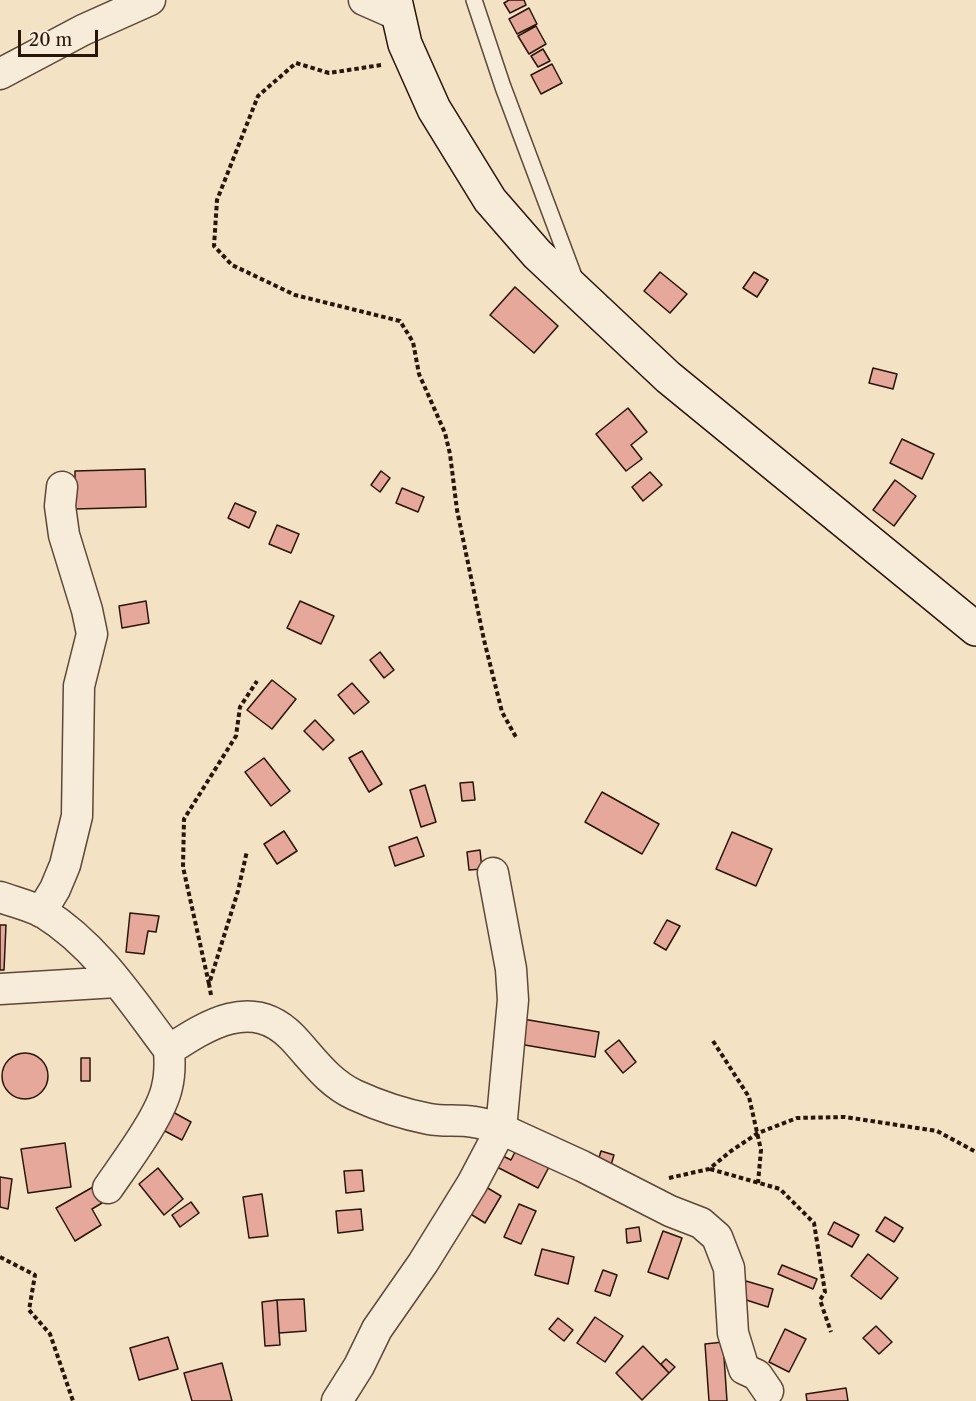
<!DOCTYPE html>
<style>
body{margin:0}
#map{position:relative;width:976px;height:1401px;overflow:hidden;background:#f3e2c4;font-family:"Libre Caslon Text",serif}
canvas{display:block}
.scale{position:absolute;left:18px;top:30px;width:80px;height:27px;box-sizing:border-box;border:3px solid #2a150a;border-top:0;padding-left:8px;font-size:18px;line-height:21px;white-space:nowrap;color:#2a150a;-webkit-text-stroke:4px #f7ecd9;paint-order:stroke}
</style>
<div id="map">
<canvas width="976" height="1401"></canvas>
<div class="scale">20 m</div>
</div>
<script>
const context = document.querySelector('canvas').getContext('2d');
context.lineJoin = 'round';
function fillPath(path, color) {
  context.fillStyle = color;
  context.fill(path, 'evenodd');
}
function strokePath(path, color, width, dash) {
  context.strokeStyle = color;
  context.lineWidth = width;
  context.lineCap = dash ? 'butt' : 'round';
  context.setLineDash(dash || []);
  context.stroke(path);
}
const building = new Path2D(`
 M509,0H524L526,5L510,13L504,3Z
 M529,8L537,24L517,34L509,19Z
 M536,26L546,44L529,54L518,36Z
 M543,49L550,61L538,67L531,56Z
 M552,64L562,83L541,94L531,75Z
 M660,272L687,294L670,313L644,291Z
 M754,272L768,280L757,297L743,288Z
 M515,287L558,326L534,353L490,315Z
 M873,368L897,374L893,389L869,383Z
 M628,408L647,432L631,445L642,459L626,471L596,434Z
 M902,439L934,454L922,479L890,463Z
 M145,469L146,507L75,509V471Z
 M381,471L390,478L380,492L371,485Z
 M650,472L662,485L643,501L632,487Z
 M895,480L916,496L894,526L873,510Z
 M402,488L424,497L418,512L396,503Z
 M235,503L256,512L249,528L228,518Z
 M277,525L299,534L291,553L269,544Z
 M146,601L149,623L122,628L119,606Z
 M300,601L334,616L321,644L287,628Z
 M380,652L394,670L384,678L370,660Z
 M272,680L296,699L272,729L247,710Z
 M352,683L369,702L354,714L338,695Z
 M315,720L334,740L323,750L304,731Z
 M362,751L382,784L369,792L349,758Z
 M264,758L290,791L271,806L245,772Z
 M473,782L475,800L462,801L460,783Z
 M425,785L436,822L421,827L410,790Z
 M602,792L659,824L642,854L585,822Z
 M284,831L297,851L277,864L264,844Z
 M732,832L772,849L756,886L716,869Z
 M417,837L424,856L395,866L389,847Z
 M480,850L482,869L469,870L467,852Z
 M130,913L159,916L156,932L148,931L144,954L126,952Z
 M667,920L680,926L666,950L654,943Z
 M0,925H6L4,970H0Z
 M523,1019L599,1032L595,1057L519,1044Z
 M619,1040L636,1062L623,1073L605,1051Z
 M2 1076a23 23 0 1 1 46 0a23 23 0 1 1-46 0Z
 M81,1058H90V1081H81Z
 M171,1111L191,1122L182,1140L161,1129Z
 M65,1143L71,1187L28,1193L21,1149Z
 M517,1148L550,1165L538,1188L495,1166L501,1155L511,1160Z
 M601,1151L614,1155L611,1165L598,1161Z
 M158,1168L183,1199L164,1215L139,1184Z
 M362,1170L364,1191L346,1193L344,1171Z
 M0,1177L12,1179L8,1209L0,1207Z
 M93,1187L102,1203L92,1209L101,1225L75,1241L56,1208Z
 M486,1187L501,1196L485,1223L469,1213Z
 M262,1194L268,1236L249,1238L243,1197Z
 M191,1202L199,1213L180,1227L172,1215Z
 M519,1204L536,1211L521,1244L504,1237Z
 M361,1209L363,1230L338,1233L336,1211Z
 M885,1217L903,1228L894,1242L876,1231Z
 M834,1222L859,1235L852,1247L828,1234Z
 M639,1227L641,1241L627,1243L626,1229Z
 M663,1231L682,1238L668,1279L648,1272Z
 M542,1249L574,1257L568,1284L535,1275Z
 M868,1254L898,1278L881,1299L851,1276Z
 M782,1265L817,1279L813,1289L778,1274Z
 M603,1270L617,1275L610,1296L595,1291Z
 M746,1281L773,1289L768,1307L740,1298Z
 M304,1299L306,1331L279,1333L277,1300Z
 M277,1300L280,1345L265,1346L262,1302Z
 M595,1317L623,1336L605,1362L577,1343Z
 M558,1318L573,1330L564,1341L549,1329Z
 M876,1326L892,1342L879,1354L863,1338Z
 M785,1329L806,1339L789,1372L769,1362Z
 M168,1337L178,1369L139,1380L130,1348Z
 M723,1342L727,1401H709L705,1344Z
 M643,1346L669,1373L642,1400L616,1373Z
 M666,1359L675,1367L669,1373L661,1364Z
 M222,1363L232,1401H192L184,1373Z
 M846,1388L848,1401H807L806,1394Z`);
fillPath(building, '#e5a89b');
strokePath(building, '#2a150a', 1.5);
const lane = new Path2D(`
 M474,0L503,87L575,279`);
const street = new Path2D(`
 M364,0L398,15
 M0,74L83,30L150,0
 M493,873L511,969L513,1000L501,1129L582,1166L670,1211L701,1223L717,1237L729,1268L733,1333L744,1369L757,1375L768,1391
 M0,897C14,902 31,906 44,913C97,946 132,1001 169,1050
 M41,912L55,889L65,865L77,816L79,686L92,634L87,610L64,535L60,506L62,487
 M0,989L117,982
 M108,1188C125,1163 161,1116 167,1087C170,1075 170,1063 169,1050C207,1025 252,996 292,1037C312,1058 327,1082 355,1095C379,1106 403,1114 429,1119C444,1122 459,1119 474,1122C483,1123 492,1126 501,1129L472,1184L423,1263L377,1329L359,1366L337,1401`);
const secondary = new Path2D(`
 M395,0L405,44L434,109L490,200L537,254L668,377L976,629`);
strokePath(lane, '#5c4838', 18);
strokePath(street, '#5c4838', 33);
strokePath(secondary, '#2a150a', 36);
strokePath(new Path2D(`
 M381,65L329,73L296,63L258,96L217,200L214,246L232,265L295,295L400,321L413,342L419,374L445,433L450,454L457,510L484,640L502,712L517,739
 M209,984L183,867L184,819L236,736L240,707L257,681
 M211,995L209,984L238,891L247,851
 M713,1041L749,1097L761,1150L758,1183
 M710,1169L780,1189L814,1223L825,1292L820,1300L831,1332
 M669,1178L709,1169L731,1151L758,1133L797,1118L845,1117L937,1131L976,1152
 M0,1257L35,1275L29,1310L50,1334L73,1401`), '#2a150a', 4, [4.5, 3]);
strokePath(lane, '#f7ecd9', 15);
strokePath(street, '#f7ecd9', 30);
strokePath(secondary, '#f7ecd9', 33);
</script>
